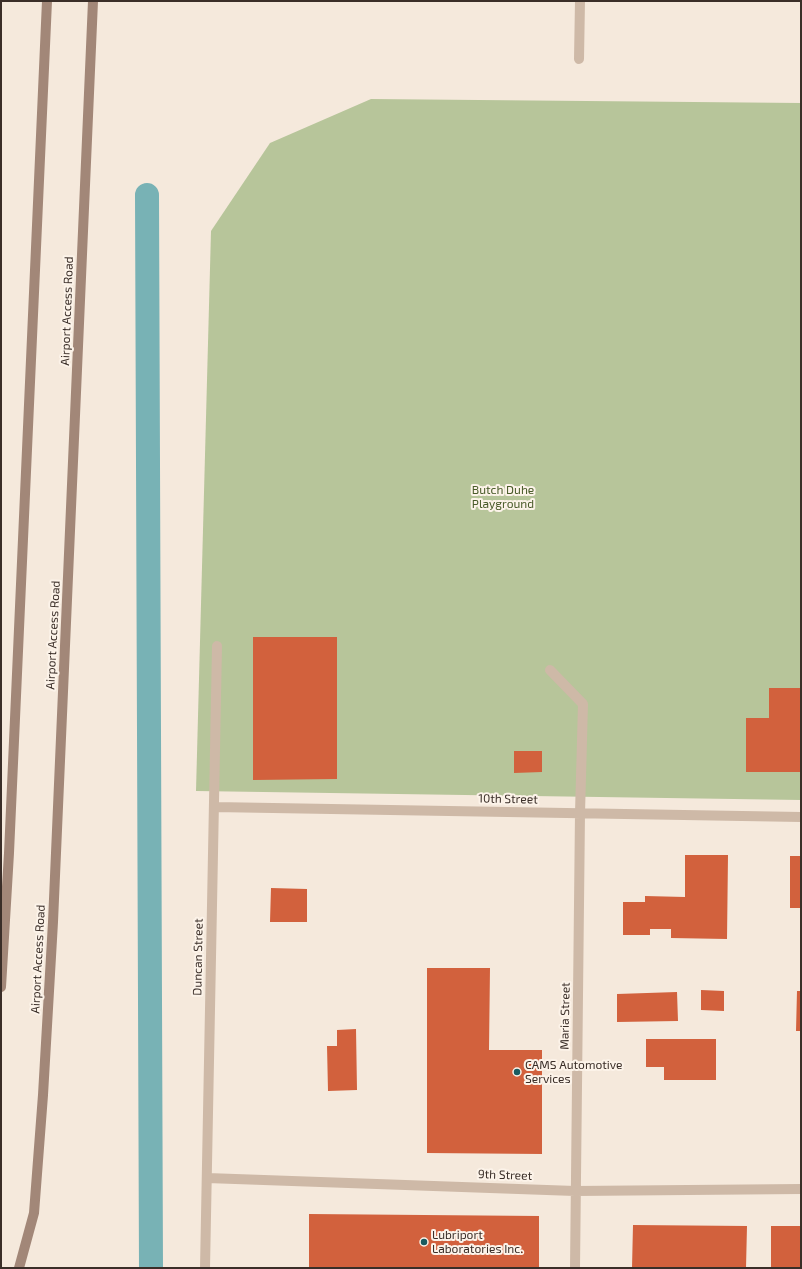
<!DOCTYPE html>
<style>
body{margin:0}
#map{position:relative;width:802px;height:1269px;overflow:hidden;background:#f5e9dc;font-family:"Exo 2",sans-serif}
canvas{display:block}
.frame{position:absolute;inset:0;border:2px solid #3a2e28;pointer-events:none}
</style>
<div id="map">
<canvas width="802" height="1269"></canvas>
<div class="frame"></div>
</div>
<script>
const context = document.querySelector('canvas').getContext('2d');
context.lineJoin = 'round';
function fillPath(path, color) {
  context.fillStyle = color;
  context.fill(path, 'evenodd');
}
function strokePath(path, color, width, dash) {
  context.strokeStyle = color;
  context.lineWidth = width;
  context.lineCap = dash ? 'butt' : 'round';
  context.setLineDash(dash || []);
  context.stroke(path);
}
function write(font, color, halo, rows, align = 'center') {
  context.font = font + ' "Exo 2",sans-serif';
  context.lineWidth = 4;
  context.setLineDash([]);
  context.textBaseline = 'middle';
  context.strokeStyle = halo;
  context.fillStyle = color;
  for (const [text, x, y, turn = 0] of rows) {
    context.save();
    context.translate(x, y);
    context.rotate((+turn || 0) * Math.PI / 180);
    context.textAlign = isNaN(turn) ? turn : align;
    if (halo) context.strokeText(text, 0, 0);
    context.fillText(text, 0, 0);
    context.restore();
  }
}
fillPath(new Path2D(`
 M371,99L801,103V800L196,791L211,231L270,143Z`), '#b7c59a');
strokePath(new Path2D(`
 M147,195L151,1268`), '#78b2b5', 24);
fillPath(new Path2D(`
 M253,637H337V779L253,780Z
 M769,688H801V772H746V718H769Z
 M514,751H542V772L514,773Z
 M685,855H728L727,939L671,938V929H650V935H623V902H645V896L685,897Z
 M790,856H801V908H790Z
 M271,888L307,889V922H270Z
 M427,968H490L489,1050H542V1154L427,1153Z
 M701,990L724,991V1011L701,1010Z
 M797,991H801V1031H796Z
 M677,992L678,1021L617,1022V994Z
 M356,1029L357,1090L328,1091L327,1046H337V1030Z
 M646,1039H716V1080H664V1067H646Z
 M309,1214L539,1216V1268H309Z
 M633,1225L747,1226L746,1268H632Z
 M771,1226H801V1268H771Z`), '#d2613d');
strokePath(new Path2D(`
 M550,670L583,704L580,813`), '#ceb9a7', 10);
strokePath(new Path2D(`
 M579,59L580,1
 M214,807L801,817
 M207,1178L575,1191L801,1189
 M205,1268L217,646
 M575,1268L580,813`), '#ceb9a7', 10);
strokePath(new Path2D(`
 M1,987L9,853L47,1
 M19,1268L34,1213L43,1095L53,922L93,1`), '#a28778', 10);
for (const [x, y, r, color] of [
 [517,1072,4,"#195b60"],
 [424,1242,4,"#195b60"]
]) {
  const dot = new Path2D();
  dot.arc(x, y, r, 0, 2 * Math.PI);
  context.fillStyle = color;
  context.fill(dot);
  strokePath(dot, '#fcf3e9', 1.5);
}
write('12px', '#3a2e28', '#fcf3e9', [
 ["Airport Access Road",67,311,-88],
 ["Airport Access Road",53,635,-87],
 ["10th Street",508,799,1],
 ["Duncan Street",198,957,-89],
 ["Airport Access Road",38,959,-87],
 ["Maria Street",565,1016,-89],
 ["9th Street",505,1175,2]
]);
write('12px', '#495b29', '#fcf3e9', [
 ["Butch Duhe",503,490],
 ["Playground",503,504]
]);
write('12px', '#3a2e28', '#fcf3e9', [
 ["CAMS Automotive",525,1065],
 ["Services",525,1079],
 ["Lubriport",432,1235],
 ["Laboratories Inc.",432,1249]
], 'left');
</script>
